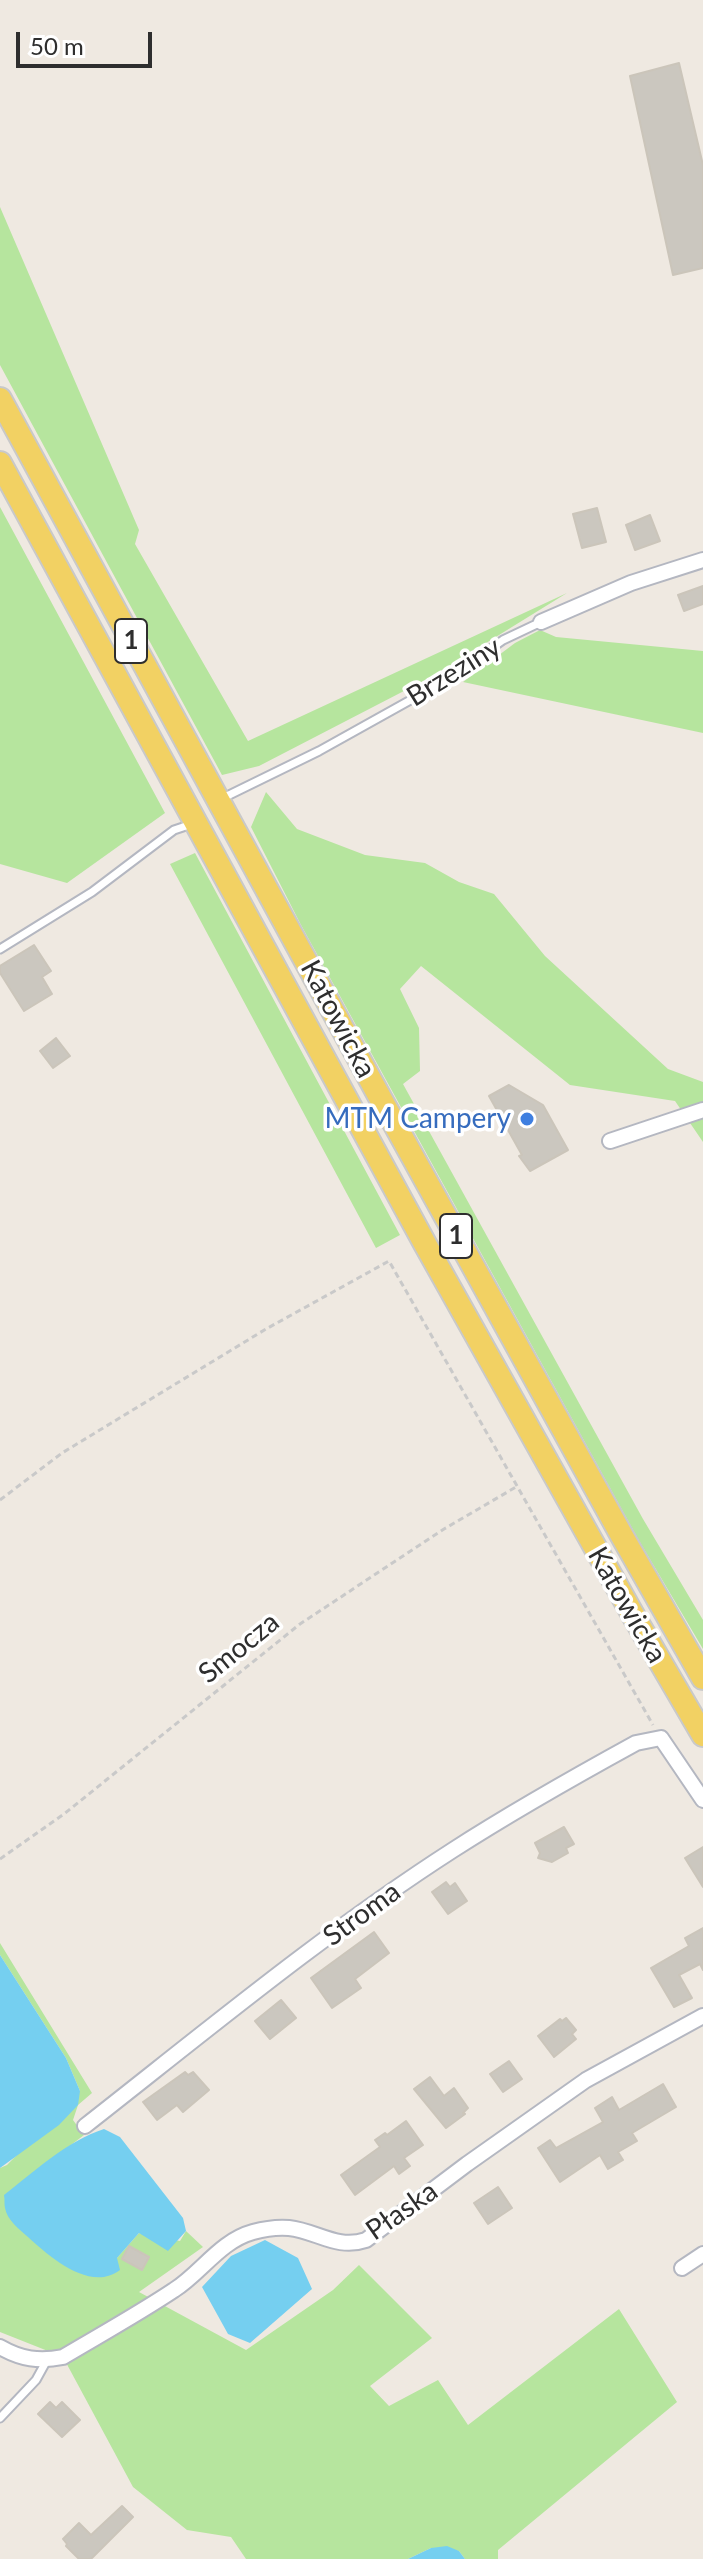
<!DOCTYPE html>
<meta charset="utf-8">
<style>
body{margin:0}
#map{position:relative;width:703px;height:2559px;overflow:hidden;background:#efe9e1;font-family:Lato,sans-serif}
canvas{display:block}
.scale{position:absolute;left:16px;top:32px;width:136px;height:36px;box-sizing:border-box;border:4px solid #2e2e2e;border-top:0;padding-left:10px;font-size:24px;line-height:28px;white-space:nowrap;color:#2e2e2e;-webkit-text-stroke:6px #fff;paint-order:stroke}
</style>
<div id="map">
<canvas width="703" height="2559"></canvas>
<div class="scale">50 m</div>
</div>
<script>
const context = document.querySelector('canvas').getContext('2d');
context.lineJoin = 'round';
function fillPath(path, color) {
  context.fillStyle = color;
  context.fill(path, 'evenodd');
}
function strokePath(path, color, width, dash) {
  context.strokeStyle = color;
  context.lineWidth = width;
  context.lineCap = dash ? 'butt' : 'round';
  context.setLineDash(dash || []);
  context.stroke(path);
}
function write(font, color, halo, rows, align = 'center') {
  context.font = font + ' Lato,sans-serif';
  context.lineWidth = 7;
  context.setLineDash([]);
  context.textBaseline = 'middle';
  context.strokeStyle = halo;
  context.fillStyle = color;
  for (const [text, x, y, turn = 0] of rows) {
    context.save();
    context.translate(x, y);
    context.rotate((+turn || 0) * Math.PI / 180);
    context.textAlign = isNaN(turn) ? turn : align;
    if (halo) context.strokeText(text, 0, 0);
    context.fillText(text, 0, 0);
    context.restore();
  }
}
fillPath(new Path2D(`
 M0,207L139,530L135,544L248,741L567,593L431,677L259,766L222,775L0,365Z
 M0,507L165,813L67,883L0,864Z
 M540,630L556,637L703,651V733L463,682L515,643Z
 M266,792L297,829L365,855L425,863L459,882L494,894L545,956L668,1069L703,1082V1142L675,1101L570,1085L421,966L400,989L419,1028L420,1071L403,1084L643,1519L703,1620V1649L638,1539L301,925L251,827Z
 M195,853L400,1235L376,1248L170,864Z
 M0,1943L92,2093L78,2105L73,2120L84,2135L5,2196L116,2259L139,2233L180,2241L186,2231L203,2247L139,2292L246,2350L333,2290L359,2265L432,2338L370,2386L389,2406L438,2380L468,2425L619,2309L677,2402L498,2550V2559H465L459,2551L431,2548L408,2559H246L231,2537L187,2530L133,2487L63,2357L0,2332V2168L7,2165L80,2091L66,2058L0,1955Z`), '#b6e59e');
fillPath(new Path2D(`
 M0,1955L66,2058L80,2091L78,2105L59,2125L0,2168Z
 M104,2129L120,2137L183,2218L186,2231L168,2251L139,2233L117,2258L120,2270C90,2293 49,2256 28,2237C19,2229 7,2220 5,2208C4,2204 5,2200 4,2195C35,2171 67,2141 104,2129Z
 M265,2240L298,2258L312,2289L250,2343L228,2334L202,2287L231,2256Z
 M447,2546L459,2551L465,2559H408L431,2548Z`), '#75cff0');
const building = new Path2D(`
 M679,63L703,165V268L673,275L630,76Z
 M597,508L606,542L582,548L573,514Z
 M650,515L660,541L635,550L626,525Z
 M703,586V604L684,611L678,595Z
 M34,945L51,971L42,977L52,994L24,1011L0,973V966Z
 M56,1038L70,1056L53,1068L40,1051Z
 M509,1085L543,1105L568,1150L530,1171L519,1156L522,1155L489,1096Z
 M564,1827L574,1844L566,1848L568,1853L552,1862L538,1858L540,1853L535,1843Z
 M703,1847V1887L685,1858Z
 M446,1882L450,1887L455,1883L467,1901L448,1914L432,1892Z
 M703,1928V1970L700,1964L679,1975L692,1998L674,2007L651,1968L689,1946L685,1938Z
 M374,1932L389,1953L355,1979L361,1988L332,2008L311,1978Z
 M281,2000L296,2018L270,2039L255,2021Z
 M566,2018L576,2030L572,2034L576,2039L554,2057L538,2036L560,2019L562,2021Z
 M509,2061L522,2079L503,2092L490,2074Z
 M185,2072L188,2075L193,2072L209,2090L183,2112L177,2105L157,2120L143,2102Z
 M430,2077L444,2096L454,2088L468,2108L463,2113L465,2114L446,2128L414,2089Z
 M663,2084L676,2107L632,2133L637,2141L618,2152L623,2160L608,2169L600,2155L560,2182L538,2148L550,2140L556,2148L603,2122L595,2108L612,2097L619,2110Z
 M406,2121L423,2145L404,2158L410,2166L399,2174L394,2166L355,2195L341,2175L380,2147L375,2140L385,2133L387,2135Z
 M498,2187L512,2208L488,2224L474,2203Z
 M129,2246L149,2257L142,2270L122,2259Z
 M50,2402L56,2408L62,2402L80,2420L62,2437L38,2414Z
 M122,2506L133,2517L91,2559H79L66,2546L67,2544L63,2539L79,2523L91,2535Z`);
fillPath(building, '#cbc7bf');
strokePath(building, '#cbc5ba', 2);
const lane = new Path2D(`
 M221,795L227,796L319,751L450,678L503,640L541,622
 M0,949L92,892L174,830L192,824
 M0,2418L36,2380L47,2360`);
const street = new Path2D(`
 M541,622L631,583L703,560
 M610,1141L703,1110
 M85,2126C205,2032 324,1933 453,1850C512,1812 574,1777 636,1743L661,1738L703,1800
 M682,2268L703,2254
 M0,2347C21,2359 39,2362 63,2357C100,2335 138,2314 174,2290C201,2273 220,2241 253,2232C264,2229 277,2227 289,2228C317,2231 337,2250 366,2240L467,2164L586,2080L703,2016`);
const primary = new Path2D(`
 M0,399L383,1103L622,1536L703,1678
 M0,463L424,1242L633,1615L703,1735`);
strokePath(lane, '#b4b7c1', 11);
strokePath(street, '#b4b7c1', 18);
strokePath(primary, '#c9c9c9', 26);
strokePath(new Path2D(`
 M0,1500L62,1453L266,1329L389,1261L653,1725
 M0,1859L64,1814L300,1624L444,1529L516,1487`), '#c9c9c9', 3, [6, 4]);
strokePath(lane, '#fff', 7);
strokePath(street, '#fff', 14);
strokePath(primary, '#f2d163', 22);
for (const [x, y, r, color] of [
 [527,1119,8,"#3f7fe0"]
]) {
  const dot = new Path2D();
  dot.arc(x, y, r, 0, 2 * Math.PI);
  context.fillStyle = color;
  context.fill(dot);
  strokePath(dot, '#fff', 3);
}
for (const [x, y, w] of [
 [131,641,32],
 [456,1236,32]
]) {
  const box = new Path2D();
  box.roundRect(x - w / 2, y - 22, w, 44, 6);
  context.fillStyle = '#fff';
  context.fill(box);
  strokePath(box, '#2e2e2e', 2);
}
write('bold 26px', '#2e2e2e', null, [
 ["1",131,641],
 ["1",456,1236]
]);
write('28px', '#2e2e2e', '#fff', [
 ["Brzeziny",454,672,-32],
 ["Katowicka",338,1019,62],
 ["Katowicka",627,1605,60],
 ["Smocza",239,1648,-39],
 ["Stroma",362,1914,-36],
 ["Płaska",402,2211,-35]
]);
write('28px', '#366cbe', '#fff', [
 ["MTM Campery",511,1119]
], 'right');
</script>
